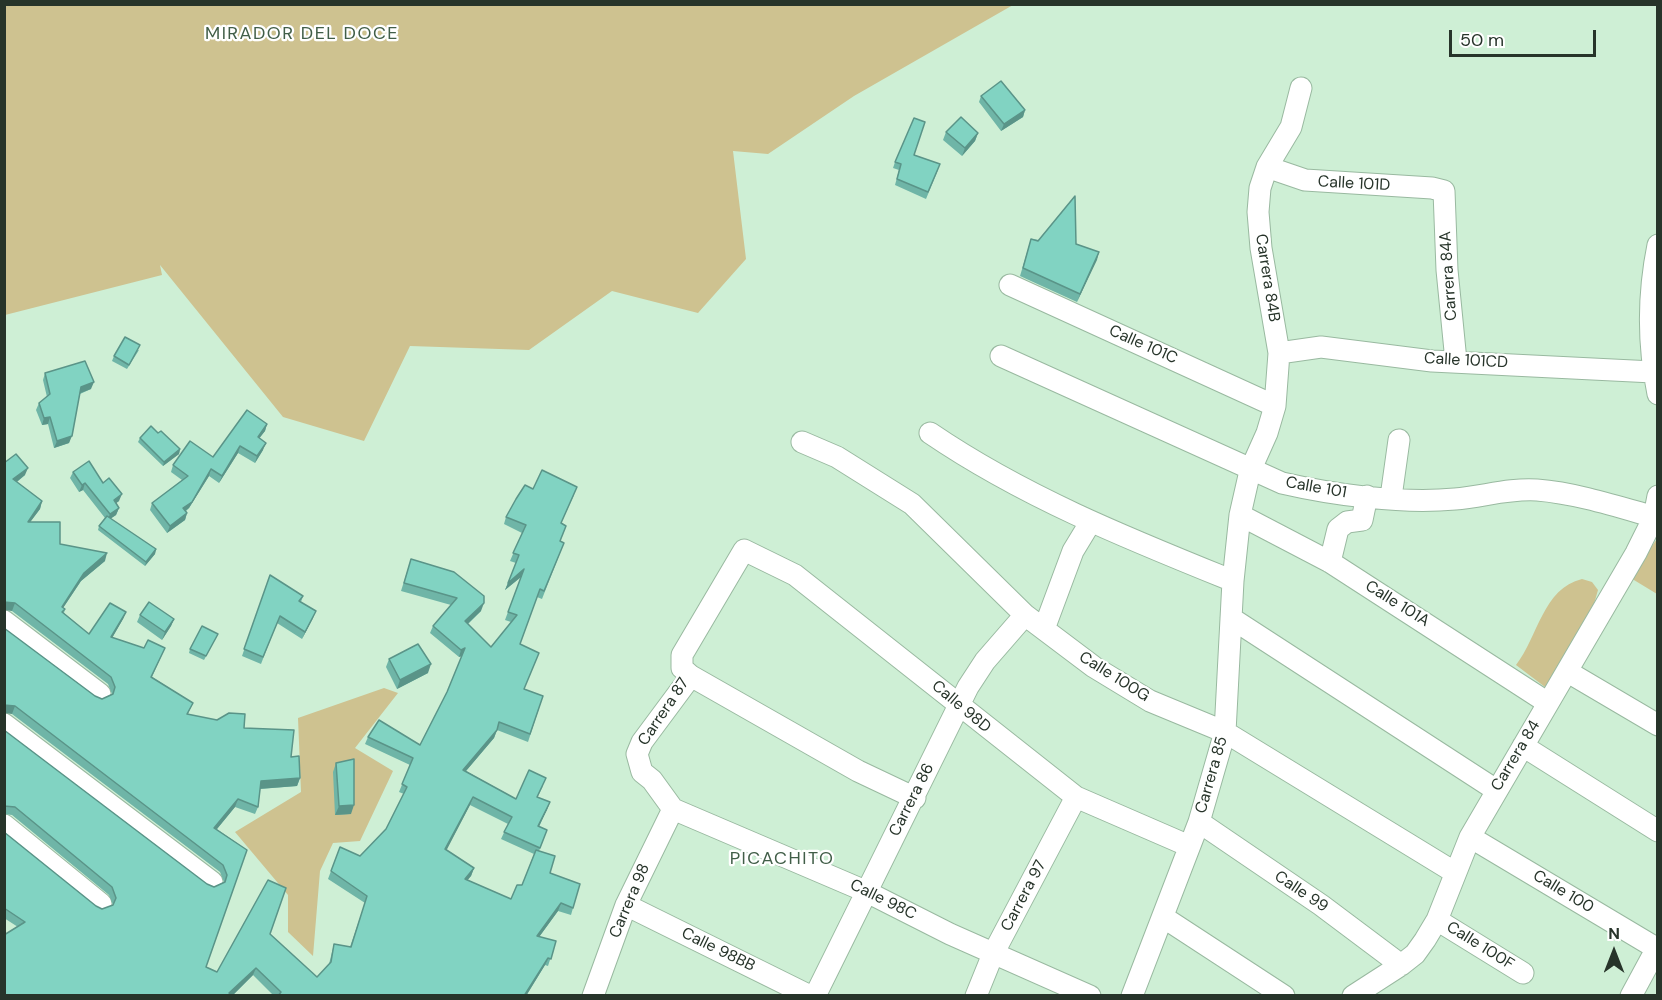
<!DOCTYPE html>
<style>
body{margin:0}
#map{position:relative;width:1662px;height:1000px;overflow:hidden;background:#ceefd5;font-family:"DM Sans",sans-serif}
canvas{display:block}
.frame{position:absolute;inset:0;border:6px solid #27342a;pointer-events:none}
.north{position:absolute;left:1584px;top:922px;width:60px;height:60px;-webkit-text-stroke:4px #fff;paint-order:stroke;rotate:0deg;font-size:16px;font-weight:700;line-height:24px;text-align:center;color:#27342a}
.north::after{content:'';display:block;margin:auto;width:21px;height:27px;background:#27342a;clip-path:polygon(50% 0,100% 100%,50% 72%,0 100%)}
.scale{position:absolute;left:1449px;top:30px;width:147px;height:27px;box-sizing:border-box;border:3px solid #27342a;border-top:0;padding-left:8px;font-size:18px;line-height:21px;white-space:nowrap;color:#27342a;-webkit-text-stroke:4px #fff;paint-order:stroke}
</style>
<div id="map">
<canvas width="1662" height="1000"></canvas>
<div class="frame"></div>
<div class="north">N</div>
<div class="scale">50 m</div>
</div>
<script>
const context = document.querySelector('canvas').getContext('2d');
context.lineJoin = 'round';
function fillPath(path, color) {
  context.fillStyle = color;
  context.fill(path, 'evenodd');
}
function strokePath(path, color, width, dash) {
  context.strokeStyle = color;
  context.lineWidth = width;
  context.lineCap = dash ? 'butt' : 'round';
  context.setLineDash(dash || []);
  context.stroke(path);
}
function write(font, color, halo, rows, align = 'center') {
  context.font = font + ' "DM Sans",sans-serif';
  context.lineWidth = 4.5;
  context.setLineDash([]);
  context.textBaseline = 'middle';
  context.strokeStyle = halo;
  context.fillStyle = color;
  for (const [text, x, y, turn = 0] of rows) {
    context.save();
    context.translate(x, y);
    context.rotate((+turn || 0) * Math.PI / 180);
    context.textAlign = isNaN(turn) ? turn : align;
    if (halo) context.strokeText(text, 0, 0);
    context.fillText(text, 0, 0);
    context.restore();
  }
}
fillPath(new Path2D(`
 M5,4H1013V5L854,96L768,154L733,151L746,259L698,313L612,291L529,350L410,346L364,441L283,417L160,265L162,275L5,315Z
 M1657,539V594L1629,577Z
 M1582,579L1592,582L1598,590L1594,604L1549,690L1516,665C1538,637 1543,588 1582,579Z
 M384,688L398,693L355,748L393,771L360,841L333,843L320,871L313,956L288,932V895L235,832L301,792L298,718Z`), '#cec290');
const minor = new Path2D(`
 M1267,167L1305,180L1432,188L1444,191L1447,270L1456,361
 M1658,245C1648,294 1648,345 1658,394
 M1010,285L1275,406
 M1279,353L1321,347L1432,361L1653,372
 M1001,356L1282,483C1334,495 1402,504 1455,499C1482,497 1509,488 1537,490C1576,493 1619,507 1658,518
 M930,433C1024,497 1129,539 1233,581
 M802,442L837,457L912,504L1025,615L1094,667L1150,701L1225,732L1454,872
 M1391,497L1399,440
 M1240,515L1330,562L1548,703
 M1330,562L1338,529L1347,522L1362,520L1367,496
 M1231,618L1496,790
 M4,621L100,694
 M1044,629L1073,551L1090,523
 M1568,672L1658,725
 M691,676L858,771L915,798
 M4,724L212,882
 M1523,746L1658,831
 M1199,822L1321,905L1401,965
 M4,825L101,904
 M1470,837L1656,948
 M626,905L810,996
 M1163,917L1284,996
 M1437,920L1523,973
 M593,996L626,905L673,809
 M815,996L968,687L985,661L1025,615
 M976,996L993,954L1076,797
 M1090,996L950,934L865,891L673,809L652,780L642,772L637,754L642,742L691,676L682,668V655L744,550L795,575L1076,797L1189,846
 M1132,996L1199,822L1225,732L1233,581L1240,515L1250,471L1267,433L1275,406L1279,353L1261,248L1258,212L1260,188L1267,167L1291,127L1301,88
 M1353,996L1401,965L1415,954L1425,940L1437,920L1470,837L1636,553L1654,517L1658,496
 M1631,996L1658,946`);
strokePath(minor, '#99b9a0', 23);
strokePath(minor, '#fff', 21);
fillPath(new Path2D(`
 M981,96L1025,110L1023,117L1001,131L979,102Z
 M946,132L978,133L975,141L962,156L943,140Z
 M914,155L938,170L926,199L895,185L899,170L893,168L895,162Z
 M1031,239L1076,244L1099,252L1077,302L1020,276Z
 M139,350L127,369L112,361L114,356Z
 M45,373L91,389L80,394L69,443L54,448L48,424L42,425L36,410L39,403L47,397L43,380Z
 M267,424L265,431L259,438L263,450L255,463L238,453L219,483L209,476L189,508L186,511L187,513L185,520L167,533L150,510L152,503L182,480L171,472L173,465L213,457Z
 M140,438L180,449L179,454L163,466L138,442Z
 M4,463L25,475L17,482L42,501L40,509L30,522L60,544L105,561L81,581L63,608L65,609L64,613L89,634L126,612L123,619L112,638L144,648H165L152,677L193,703L188,714L244,728L291,757L300,778L297,786L260,789L258,807L255,814L235,807L217,829L247,850L206,967L217,972L270,934L317,977L329,964L334,944L350,947L365,903L328,879L340,847L360,856L386,829L404,794L399,792L410,765L365,744L368,737L420,745L447,692L462,656L459,657L430,633L433,626L451,605L401,591L411,559L481,611L468,624L491,647L511,622L505,620L521,577L505,590L516,563L510,561L522,533L504,524L506,517L533,489L574,495L561,523L560,542L564,543L542,599L537,597L520,644L524,689L543,696L528,742L497,730L494,738L466,771L516,799L543,786L537,798L550,802L539,827L547,830L539,851L550,873L573,908L571,915L558,911L539,937L556,941L548,966L545,965L526,996H274L253,975L232,996L18,927L4,918V832L96,906L102,909L113,905L109,895L12,815L4,814V730L207,884L214,887L224,882L220,872L12,714L4,628L95,696L102,699L112,694L108,684L12,611ZM470,805L508,824L501,839L534,854L522,885L511,899L467,880L471,876L474,868L446,850Z
 M73,472L103,483L119,501L116,503L119,508L116,515L110,519L156,549L155,554L145,566L98,530L99,526L105,518L83,490L79,492L70,478Z
 M270,575L303,596L301,602L313,618L302,639L277,623L261,664L242,656Z
 M140,615L174,619L171,626L162,640L137,622Z
 M218,634L204,660L189,653L190,649Z
 M389,659L428,673L397,689L386,667Z
 M336,763L351,814L335,815L333,772Z`), '#6fb5a7');
fillPath(new Path2D(`
 M1025,110L1023,117L1001,131L1004,124Z
 M978,133L975,141L962,156L965,148Z
 M1099,252L1097,260L1077,302L1080,294Z
 M94,382L91,389L78,394L81,387Z
 M50,417L48,424L42,425L44,418Z
 M267,424L265,431L255,444L258,437Z
 M72,436L69,443L54,448L57,441Z
 M266,443L263,450L255,463L257,456Z
 M240,446L238,453L219,483L222,476Z
 M180,449L179,454L163,466L164,462Z
 M28,468L25,475L10,487L13,479Z
 M211,469L209,476L189,508L181,514L183,508Z
 M85,483L83,490L79,492L82,485Z
 M122,494L119,501L111,507L114,500Z
 M42,501L40,509L25,529L28,522Z
 M119,508L116,515L107,521L110,514Z
 M187,513L185,520L167,533L170,526Z
 M156,549L155,554L145,566L146,562Z
 M107,553L105,561L81,581L59,614L62,607L84,573Z
 M524,569L521,577L505,590L508,583Z
 M4,602L15,603L12,611L4,610Z
 M484,603L481,611L462,629L465,621Z
 M316,611L313,618L302,639L305,632Z
 M126,612L123,619L108,645L111,637Z
 M174,619L171,626L162,640L165,632Z
 M465,648L462,656L459,657L461,650Z
 M431,664L428,673L397,689L400,680Z
 M4,705L15,706L12,714L4,713Z
 M497,730L494,738L460,778L463,770Z
 M300,778L297,786L258,789L261,781Z
 M473,797L470,805L443,857L445,849Z
 M238,799L235,807L212,835L214,828Z
 M550,802L547,810L535,834L538,826Z
 M354,805L351,814L335,815L339,806Z
 M474,868L471,876L462,887L465,879Z
 M561,903L558,911L534,944L537,936Z
 M548,958L545,965L526,996H524Z
 M256,968L253,975L232,996L229,993Z`), '#5a9488');
const building = new Path2D(`
 M1001,81L1025,110L1004,124L981,96Z
 M961,117L978,133L965,148L946,132Z
 M914,118L925,122L914,155L940,164L928,192L897,179L901,164L895,162Z
 M1075,196L1076,244L1099,252L1080,294L1023,268L1031,239L1038,241Z
 M125,337L140,345L129,365L114,356Z
 M85,361L94,382L81,387L72,436L57,441L50,417L44,418L39,403L50,394L45,373Z
 M247,410L267,424L258,437L266,443L257,456L240,446L222,476L211,469L192,502L183,508L187,513L170,526L152,503L188,476L173,465L190,441L213,457Z
 M151,426L158,433L161,431L180,449L164,462L140,438Z
 M16,454L28,468L13,479L42,501L28,522H60V544L107,553L84,573L62,607L65,609L62,612L89,634L110,603L126,612L111,637L144,648L148,640L165,648L151,677L193,703L187,714L217,720L229,713L245,714L244,728L294,730L291,757L299,756L300,778L261,781L258,807L238,799L214,828L247,850L206,967L217,972L268,880L286,888L270,934L317,977L331,962L334,944L351,947L367,896L331,871L340,847L360,856L386,829L407,787L402,784L413,758L368,737L379,720L420,745L447,692L465,648L461,650L433,626L457,598L404,583L411,559L454,572L484,596V603L465,621L491,647L517,615L508,612L524,569L508,583L519,555L513,553L526,525L506,517L516,499L525,485L533,489L542,470L577,487L561,523L566,526L560,541L564,543L544,591L540,589L520,644L539,653L524,689L543,696L530,734L499,722L497,730L463,770L516,799L529,770L546,778L537,797L550,802L538,826L547,830L540,848L504,832L512,817L473,797L445,849L474,868L465,879L511,899L517,885H522L536,850L555,856L550,873L580,884L573,908L561,903L537,936L556,941L551,959L548,958L524,996H278L281,992L256,968L229,993L232,996H4V935L25,922L4,908V832L96,906L102,909L113,905L116,898L112,887L15,807L4,806V730L207,884L214,887L225,882L227,875L223,865L15,706L4,705V628L95,696L102,699L113,694L115,687L111,677L15,603L4,602V463Z
 M89,461L103,483L109,478L122,494L114,500L119,508L110,514L85,483L82,485L73,472Z
 M107,516L156,549L146,562L99,526Z
 M270,575L303,596L299,601L316,611L305,632L280,616L263,657L244,649Z
 M149,602L174,619L165,632L140,615Z
 M202,626L218,634L206,656L190,649Z
 M418,644L431,664L400,680L389,659Z
 M354,759V805L339,806L336,763Z`);
fillPath(building, '#81d3c2');
strokePath(building, '#5a9488', 1.5);
write('16px', '#27342a', '#fff', [
 ["Calle 101D",1354,184,3],
 ["Carrera 84A",1449,276,-94],
 ["Carrera 84B",1267,278,81],
 ["Calle 101C",1143,345,24],
 ["Calle 101CD",1466,361,3],
 ["Calle 101",1316,488,10],
 ["Calle 101A",1397,604,32],
 ["Calle 100G",1114,677,32],
 ["Calle 98D",961,707,40],
 ["Carrera 87",664,712,-56],
 ["Carrera 84",1516,756,-59],
 ["Carrera 85",1212,775,-74],
 ["Carrera 86",912,800,-63],
 ["Calle 99",1301,892,34],
 ["Calle 100",1563,892,31],
 ["Carrera 97",1024,896,-62],
 ["Calle 98C",883,900,26],
 ["Carrera 98",630,901,-67],
 ["Calle 100F",1480,946,32],
 ["Calle 98BB",718,950,26]
]);
context.letterSpacing = '1.5px';
write('18px', '#415e48', '#fff', [
 ["MIRADOR DEL DOCE",302,34],
 ["PICACHITO",782,859]
]);
context.letterSpacing = '0px';
</script>
